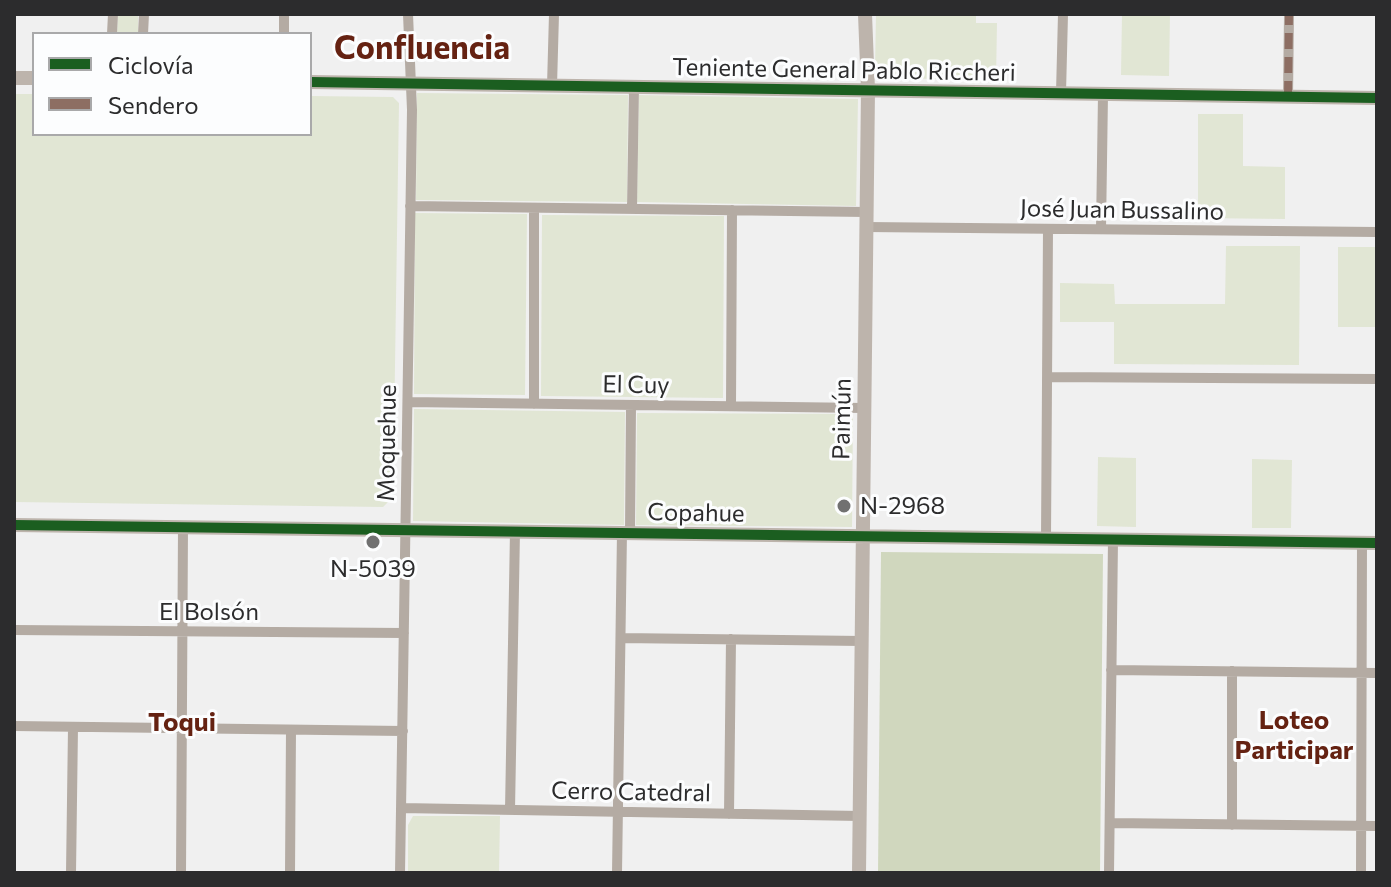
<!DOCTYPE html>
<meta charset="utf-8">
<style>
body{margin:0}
#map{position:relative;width:1391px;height:887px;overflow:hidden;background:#f0f0f0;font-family:Commissioner,sans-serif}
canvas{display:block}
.frame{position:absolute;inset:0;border:16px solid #2c2c2d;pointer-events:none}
.legend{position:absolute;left:32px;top:32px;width:280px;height:104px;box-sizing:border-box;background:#fcfdfe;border:2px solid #a9a9aa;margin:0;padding:10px 14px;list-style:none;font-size:24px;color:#2c2c2d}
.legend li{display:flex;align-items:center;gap:16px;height:40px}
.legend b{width:40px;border:2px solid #a9a9aa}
</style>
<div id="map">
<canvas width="1391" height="887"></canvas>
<div class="frame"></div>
<ul class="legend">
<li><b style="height:10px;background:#1b5e20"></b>Ciclovía</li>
<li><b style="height:10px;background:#8d6e63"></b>Sendero</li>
</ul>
</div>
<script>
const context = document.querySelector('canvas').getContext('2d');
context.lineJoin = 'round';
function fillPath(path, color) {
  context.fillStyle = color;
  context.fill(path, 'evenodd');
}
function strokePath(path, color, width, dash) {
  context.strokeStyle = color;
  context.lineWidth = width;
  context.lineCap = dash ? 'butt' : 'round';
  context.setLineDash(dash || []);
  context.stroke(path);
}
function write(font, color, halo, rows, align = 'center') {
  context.font = font + ' Commissioner,sans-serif';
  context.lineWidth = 6;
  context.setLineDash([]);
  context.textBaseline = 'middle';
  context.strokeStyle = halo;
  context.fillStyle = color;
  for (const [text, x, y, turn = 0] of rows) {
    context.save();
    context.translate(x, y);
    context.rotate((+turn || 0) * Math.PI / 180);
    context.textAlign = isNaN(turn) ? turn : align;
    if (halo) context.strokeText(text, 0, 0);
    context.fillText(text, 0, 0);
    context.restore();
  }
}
fillPath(new Path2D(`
 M118,14H138V34H117Z
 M876,14H976V23H997L996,80L883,78L875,70Z
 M1122,14H1170L1169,76L1121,75Z
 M417,93L628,95L627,202L416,200Z
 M14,94H34V134H310V96L393,97L399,103L393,497L383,507L14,502Z
 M639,95L858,99L856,206L637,202Z
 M1198,114H1243V166L1285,167V219L1198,218Z
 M415,213L527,214L525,395L414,394Z
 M542,215L724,216L723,398L541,396Z
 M1226,246H1300L1299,365L1114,364V322H1060V283L1114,284L1115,304H1225Z
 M1338,247H1375V327H1338Z
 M414,409L625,412L624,525L413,521Z
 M637,413L853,414L852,527L636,525Z
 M1098,457L1136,458V527L1097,526Z
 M1252,459L1292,460L1291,528H1252Z
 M413,816H500L499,873H408V825Z`), '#e1e6d4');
fillPath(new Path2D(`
 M881,552L1103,554L1100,873H878Z`), '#d0d7be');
strokePath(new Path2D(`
 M112,34L113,14
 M143,34L144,14
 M284,34V14
 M552,86L554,14
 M1061,93L1063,14
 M1288,97L1289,14
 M410,206L866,212
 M632,209L634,87
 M866,227L1377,232
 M1101,229L1103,94
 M1047,377L1377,379
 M408,402L864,408
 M534,404V208
 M731,406L732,210
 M630,532L631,405
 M1046,538L1048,229
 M14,630L404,633
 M621,638L862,641
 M1111,670L1377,673
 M14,726L403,731
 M401,808L860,816
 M510,810L515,531
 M729,814L731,639
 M1110,823L1377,826
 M1232,825V671
 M71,873L73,727
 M181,873L183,527
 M290,873L291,730
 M400,873L412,110L408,14
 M617,873L622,532
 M1109,873L1113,539
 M1361,873L1362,542`), '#b4aba3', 10);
strokePath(new Path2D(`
 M14,78H34
 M310,82L1377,98
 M14,525L1377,543
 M859,873L868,90L865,14`), '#bdb4ac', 14);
strokePath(new Path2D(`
 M1288,97L1289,14`), '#8d6e63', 8, [16, 8]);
strokePath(new Path2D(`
 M310,82L1377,98
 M14,525L1377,543`), '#1b5e20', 10);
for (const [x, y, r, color] of [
 [844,506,8,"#717171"],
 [373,542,8,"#717171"]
]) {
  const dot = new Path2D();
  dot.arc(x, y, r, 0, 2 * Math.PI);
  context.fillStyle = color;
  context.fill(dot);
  strokePath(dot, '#fcfdfe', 3);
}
write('24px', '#2c2c2d', '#fcfdfe', [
 ["Teniente General Pablo Riccheri",844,70,1],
 ["José Juan Bussalino",1122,210,1],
 ["El Cuy",636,385,1],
 ["Paimún",842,419,-89],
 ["Moquehue",387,443,-89],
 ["Copahue",696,513,1],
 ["El Bolsón",209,612],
 ["Cerro Catedral",631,792,1]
]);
write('24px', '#2c2c2d', '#fcfdfe', [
 ["N-2968",860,506],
 ["N-5039",373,569,"center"]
], 'left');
write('bold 26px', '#652212', '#fcfdfe', [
 ["Loteo",1294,720],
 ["Participar",1294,750],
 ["Toqui",182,722]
]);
write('bold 32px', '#652212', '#fcfdfe', [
 ["Confluencia",422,48]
]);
</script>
